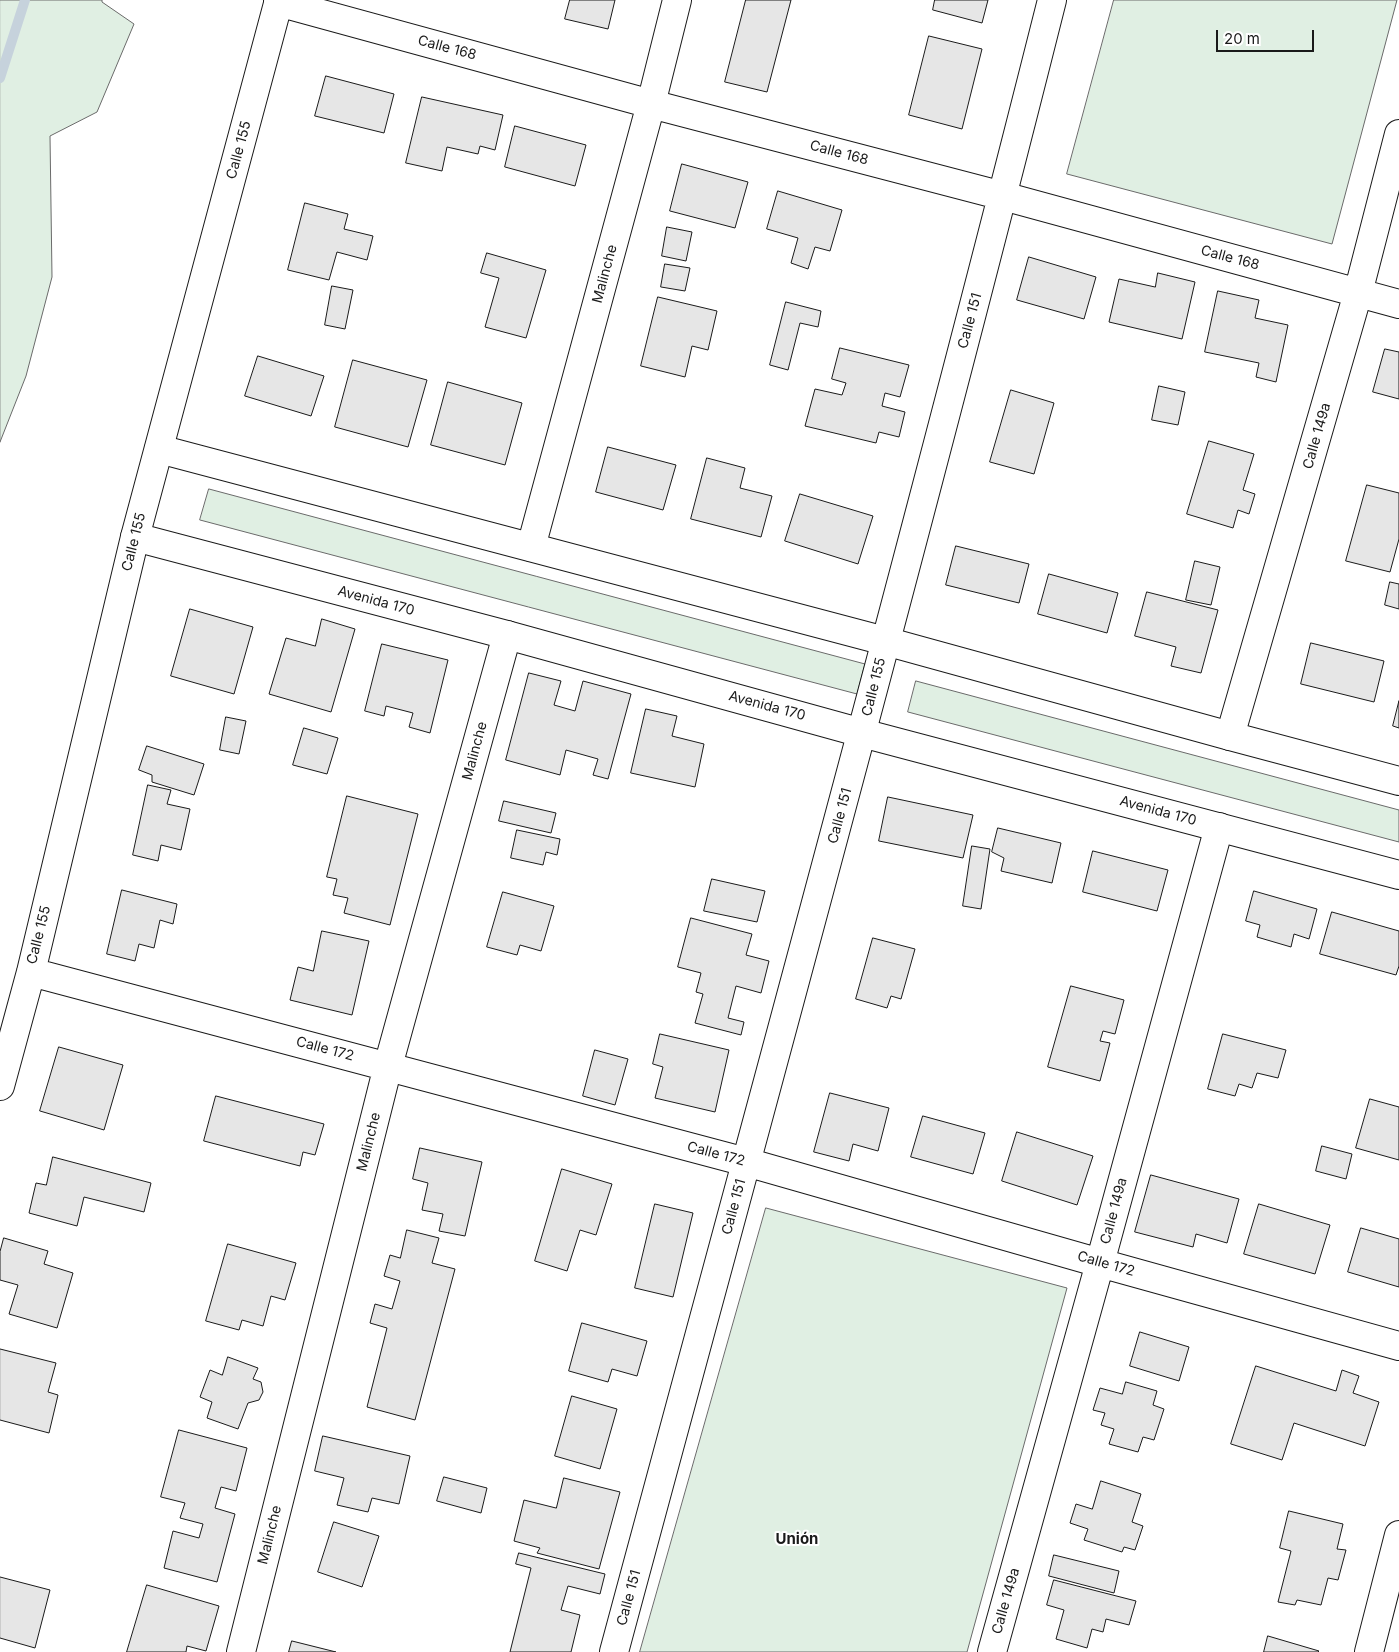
<!DOCTYPE html>
<meta charset="utf-8">
<style>
body{margin:0}
#map{position:relative;width:1399px;height:1652px;overflow:hidden;background:#fff;font-family:Inter,sans-serif}
canvas{display:block}
.scale{position:absolute;left:1216px;top:30px;width:98px;height:22px;box-sizing:border-box;border:2px solid #1a1a1a;border-top:0;padding-left:6px;font-size:15px;line-height:18px;white-space:nowrap;color:#1a1a1a;-webkit-text-stroke:4px #fff;paint-order:stroke}
</style>
<div id="map">
<canvas width="1399" height="1652"></canvas>
<div class="scale">20 m</div>
</div>
<script>
const context = document.querySelector('canvas').getContext('2d');
context.lineJoin = 'round';
function fillPath(path, color) {
  context.fillStyle = color;
  context.fill(path, 'evenodd');
}
function strokePath(path, color, width, dash) {
  context.strokeStyle = color;
  context.lineWidth = width;
  context.lineCap = dash ? 'butt' : 'round';
  context.setLineDash(dash || []);
  context.stroke(path);
}
function write(font, color, halo, rows, align = 'center') {
  context.font = font + ' Inter,sans-serif';
  context.lineWidth = 4;
  context.setLineDash([]);
  context.textBaseline = 'middle';
  context.strokeStyle = halo;
  context.fillStyle = color;
  for (const [text, x, y, turn = 0] of rows) {
    context.save();
    context.translate(x, y);
    context.rotate((+turn || 0) * Math.PI / 180);
    context.textAlign = isNaN(turn) ? turn : align;
    if (halo) context.strokeText(text, 0, 0);
    context.fillText(text, 0, 0);
    context.restore();
  }
}
const green = new Path2D(`
 M0,0H102V2L134,24L97,112L50,136L52,277L26,376L0,442Z
 M1114,0H1397L1332,244L1067,174Z
 M209,489L865,664L857,694L200,520Z
 M916,681L1399,810V842L908,712Z
 M766,1208L1067,1288L967,1652H640Z`);
fillPath(green, '#e0efe3');
strokePath(green, '#6a6a6a', 1);
strokePath(new Path2D(`
 M0,78L25,0`), '#c6d2dc', 10);
const building = new Path2D(`
 M570,0H615L608,29L565,19Z
 M746,0H791L767,92L725,82Z
 M935,0H988L982,23L933,10Z
 M929,36L982,49L962,129L909,115Z
 M326,76L394,94L384,133L315,116Z
 M422,97L503,115L495,150L480,146L478,154L447,147L442,171L406,163Z
 M515,126L586,145L575,186L505,167Z
 M682,164L748,182L735,228L670,211Z
 M778,191L842,210L830,251L815,247L808,269L791,263L798,238L767,229Z
 M305,203L348,214L344,229L373,236L367,260L337,252L329,280L288,270Z
 M667,227L692,232L686,261L662,256Z
 M487,253L546,270L526,338L485,327L499,278L481,273Z
 M1029,257L1096,277L1084,319L1017,300Z
 M665,264L690,268L685,291L661,287Z
 M1158,273L1195,282L1182,339L1109,322L1119,279L1155,287Z
 M332,286L353,290L345,329L325,325Z
 M1218,291L1259,300L1255,318L1288,325L1276,382L1256,377L1259,363L1205,352Z
 M658,297L717,311L708,350L692,346L685,377L641,366Z
 M786,302L821,311L818,327L800,323L788,370L770,365Z
 M840,348L909,365L900,397L885,393L882,406L905,412L899,437L879,432L876,443L805,426L815,389L842,395L846,383L832,379Z
 M1385,349L1399,352V399L1373,392Z
 M258,356L324,376L311,416L245,396Z
 M353,360L427,380L408,447L335,427Z
 M448,382L522,403L505,465L431,445Z
 M1159,386L1185,392L1178,425L1152,420Z
 M1011,390L1054,403L1034,474L990,462Z
 M1209,441L1254,454L1243,490L1255,494L1249,514L1238,510L1233,528L1187,514Z
 M608,447L676,465L663,510L596,492Z
 M707,458L745,468L740,488L772,496L761,537L691,519Z
 M1367,485L1399,493V539L1390,572L1346,561Z
 M800,494L873,516L858,564L785,541Z
 M956,546L1029,564L1019,603L946,585Z
 M1195,561L1220,567L1211,605L1186,600Z
 M1049,574L1118,593L1107,633L1038,614Z
 M1390,582L1399,584V609L1385,605Z
 M1147,592L1218,610L1201,673L1171,666L1176,647L1135,636Z
 M190,609L253,627L234,694L171,676Z
 M322,619L355,629L331,712L269,694L286,638L315,646Z
 M1311,643L1384,661L1374,702L1301,684Z
 M382,644L448,660L430,733L409,727L413,713L386,706L384,716L365,711Z
 M529,673L561,681L554,705L575,711L583,681L631,694L608,779L593,775L598,759L566,750L560,775L506,760Z
 M1399,701V728L1393,726Z
 M646,709L677,716L672,736L704,744L695,787L631,773Z
 M226,717L246,721L239,754L220,750Z
 M304,728L338,738L327,774L293,765Z
 M147,746L204,764L194,795L152,782V775L139,770Z
 M148,785L171,790L167,804L190,809L181,850L161,845L158,861L133,855Z
 M347,796L418,814L390,925L344,913L348,898L333,895L337,879L327,877Z
 M888,797L973,815L963,858L879,841Z
 M504,801L556,813L551,833L499,821Z
 M998,828L1061,843L1052,883L1001,871L1004,858L992,852Z
 M517,830L560,839L557,855L546,852L543,865L511,858Z
 M972,846L990,849L981,909L963,906Z
 M1093,851L1168,870L1157,911L1083,892Z
 M712,879L765,891L757,922L704,911Z
 M122,890L177,904L173,924L160,920L154,948L139,944L135,961L107,954Z
 M1254,891L1317,909L1309,939L1294,934L1291,947L1257,937L1260,925L1246,921Z
 M503,892L554,906L541,951L520,945L517,955L487,947Z
 M1332,912L1399,931V966L1396,975L1320,954Z
 M691,918L752,934L746,955L769,961L761,993L736,986L728,1018L744,1022L741,1035L695,1023L703,994L696,992L701,973L678,967Z
 M322,931L369,941L352,1015L290,1000L298,967L313,971Z
 M873,938L915,949L901,999L891,996L887,1008L856,999Z
 M1071,986L1124,1000L1115,1034L1103,1031L1100,1041L1110,1043L1100,1081L1048,1067Z
 M660,1034L729,1050L715,1112L655,1098L663,1067L653,1064Z
 M1223,1034L1286,1050L1278,1078L1257,1073L1252,1088L1239,1084L1235,1096L1208,1089Z
 M59,1047L123,1065L104,1130L40,1111Z
 M595,1050L628,1059L615,1105L583,1096Z
 M830,1093L889,1108L878,1151L853,1144L849,1161L814,1152Z
 M216,1096L324,1124L315,1155L303,1152L300,1166L204,1141Z
 M1370,1099L1399,1107V1160L1356,1148Z
 M923,1116L985,1133L973,1174L911,1157Z
 M1017,1132L1093,1156L1077,1205L1002,1181Z
 M1322,1146L1352,1154L1346,1179L1316,1171Z
 M420,1148L482,1162L465,1236L439,1231L443,1214L422,1210L428,1183L413,1179Z
 M53,1157L151,1183L144,1212L84,1197L77,1226L29,1213L36,1183L46,1185Z
 M562,1169L612,1184L596,1235L580,1230L567,1271L535,1261Z
 M1151,1175L1239,1199L1227,1243L1196,1234L1193,1247L1135,1232Z
 M655,1204L693,1213L673,1297L635,1288Z
 M1259,1204L1330,1225L1315,1274L1244,1254Z
 M1361,1228L1399,1239V1287L1348,1272Z
 M407,1230L439,1238L432,1263L455,1269L415,1420L367,1407L387,1328L370,1323L375,1304L392,1309L400,1281L384,1276L390,1255L400,1258Z
 M4,1238L48,1251L44,1264L73,1273L57,1328L9,1314L18,1285L0,1280V1252Z
 M228,1244L296,1263L285,1300L271,1296L263,1326L242,1320L239,1330L206,1321Z
 M582,1323L647,1341L637,1376L612,1369L608,1382L569,1371Z
 M1140,1332L1189,1347L1179,1381L1130,1366Z
 M0,1349L56,1363L48,1392L58,1395L49,1433L0,1420Z
 M228,1357L258,1368L253,1379L261,1382L263,1392L259,1400L248,1403L238,1429L207,1418L212,1402L200,1397L210,1370L222,1375Z
 M1256,1366L1336,1391L1342,1370L1359,1376L1353,1393L1379,1402L1365,1446L1294,1423L1282,1460L1231,1444Z
 M1126,1382L1157,1391L1153,1405L1164,1409L1154,1440L1143,1437L1138,1452L1109,1444L1114,1429L1101,1425L1105,1413L1093,1410L1100,1388L1122,1394Z
 M572,1396L617,1409L600,1469L555,1456Z
 M179,1430L247,1448L236,1491L221,1487L215,1508L235,1514L217,1582L164,1568L173,1531L199,1538L203,1524L180,1518L185,1503L161,1497Z
 M323,1436L410,1456L399,1504L372,1498L368,1512L337,1505L344,1478L315,1471Z
 M444,1477L487,1488L481,1513L437,1501Z
 M564,1478L620,1492L599,1569L537,1553L540,1548L514,1541L524,1500L556,1508Z
 M1101,1481L1141,1494L1132,1522L1143,1526L1135,1550L1124,1547L1122,1552L1084,1540L1088,1529L1070,1523L1076,1504L1092,1509Z
 M1289,1511L1343,1524L1337,1549L1346,1550L1338,1580L1328,1578L1321,1605L1297,1600L1295,1605L1278,1602L1291,1551L1280,1548Z
 M334,1522L379,1536L362,1587L318,1572Z
 M519,1553L605,1574L600,1594L568,1586L561,1610L580,1615L571,1652H510L531,1568L516,1564Z
 M1054,1555L1119,1571L1114,1593L1049,1576Z
 M0,1577L50,1590L35,1648L0,1638Z
 M1054,1580L1136,1601L1129,1625L1106,1619L1103,1632L1092,1629L1087,1648L1056,1639L1064,1610L1047,1605Z
 M147,1585L219,1606L206,1651L187,1646L186,1652H127Z
 M1268,1636L1319,1651L1318,1652H1264Z
 M292,1641L336,1652H289Z`);
fillPath(building, '#e6e6e6');
strokePath(building, '#1a1a1a', 1);
const minor = new Path2D(`
 M278,2L651,104L1003,196L1399,304
 M531,547L651,104L677,0
 M1230,736L1358,293L1399,134
 M31,972L746,1162L1100,1263L1399,1346
 M0,1086L31,972L135,537L279,0
 M241,1652L388,1066L507,635
 M614,1652C762,1102 913,552 1052,0
 M992,1652L1100,1263L1219,827
 M1369,1652L1399,1535`);
const tertiary = new Path2D(`
 M159,449L885,641L1230,736L1399,781
 M135,537L507,635L862,733L1399,875`);
strokePath(minor, '#1a1a1a', 30);
strokePath(tertiary, '#1a1a1a', 30);
strokePath(minor, '#fff', 28);
strokePath(tertiary, '#fff', 28);
write('14px', '#1a1a1a', '#fff', [
 ["Calle 168",447,48,15],
 ["Calle 155",239,150,-75],
 ["Calle 168",839,153,15],
 ["Calle 168",1230,258,15],
 ["Malinche",605,274,-75],
 ["Calle 151",970,321,-75],
 ["Calle 149a",1317,436,-74],
 ["Calle 155",134,542,-76],
 ["Avenida 170",376,601,15],
 ["Calle 155",874,687,-76],
 ["Avenida 170",767,706,15],
 ["Malinche",475,751,-75],
 ["Avenida 170",1158,811,15],
 ["Calle 151",840,816,-75],
 ["Calle 155",39,935,-76],
 ["Calle 172",325,1049,15],
 ["Malinche",369,1142,-76],
 ["Calle 172",716,1154,15],
 ["Calle 151",734,1207,-75],
 ["Calle 149a",1114,1211,-75],
 ["Calle 172",1106,1264,16],
 ["Malinche",270,1535,-76],
 ["Calle 151",629,1598,-75],
 ["Calle 149a",1006,1601,-74]
]);
write('bold 15px', '#1a1a1a', '#fff', [
 ["Unión",797,1539]
]);
</script>
